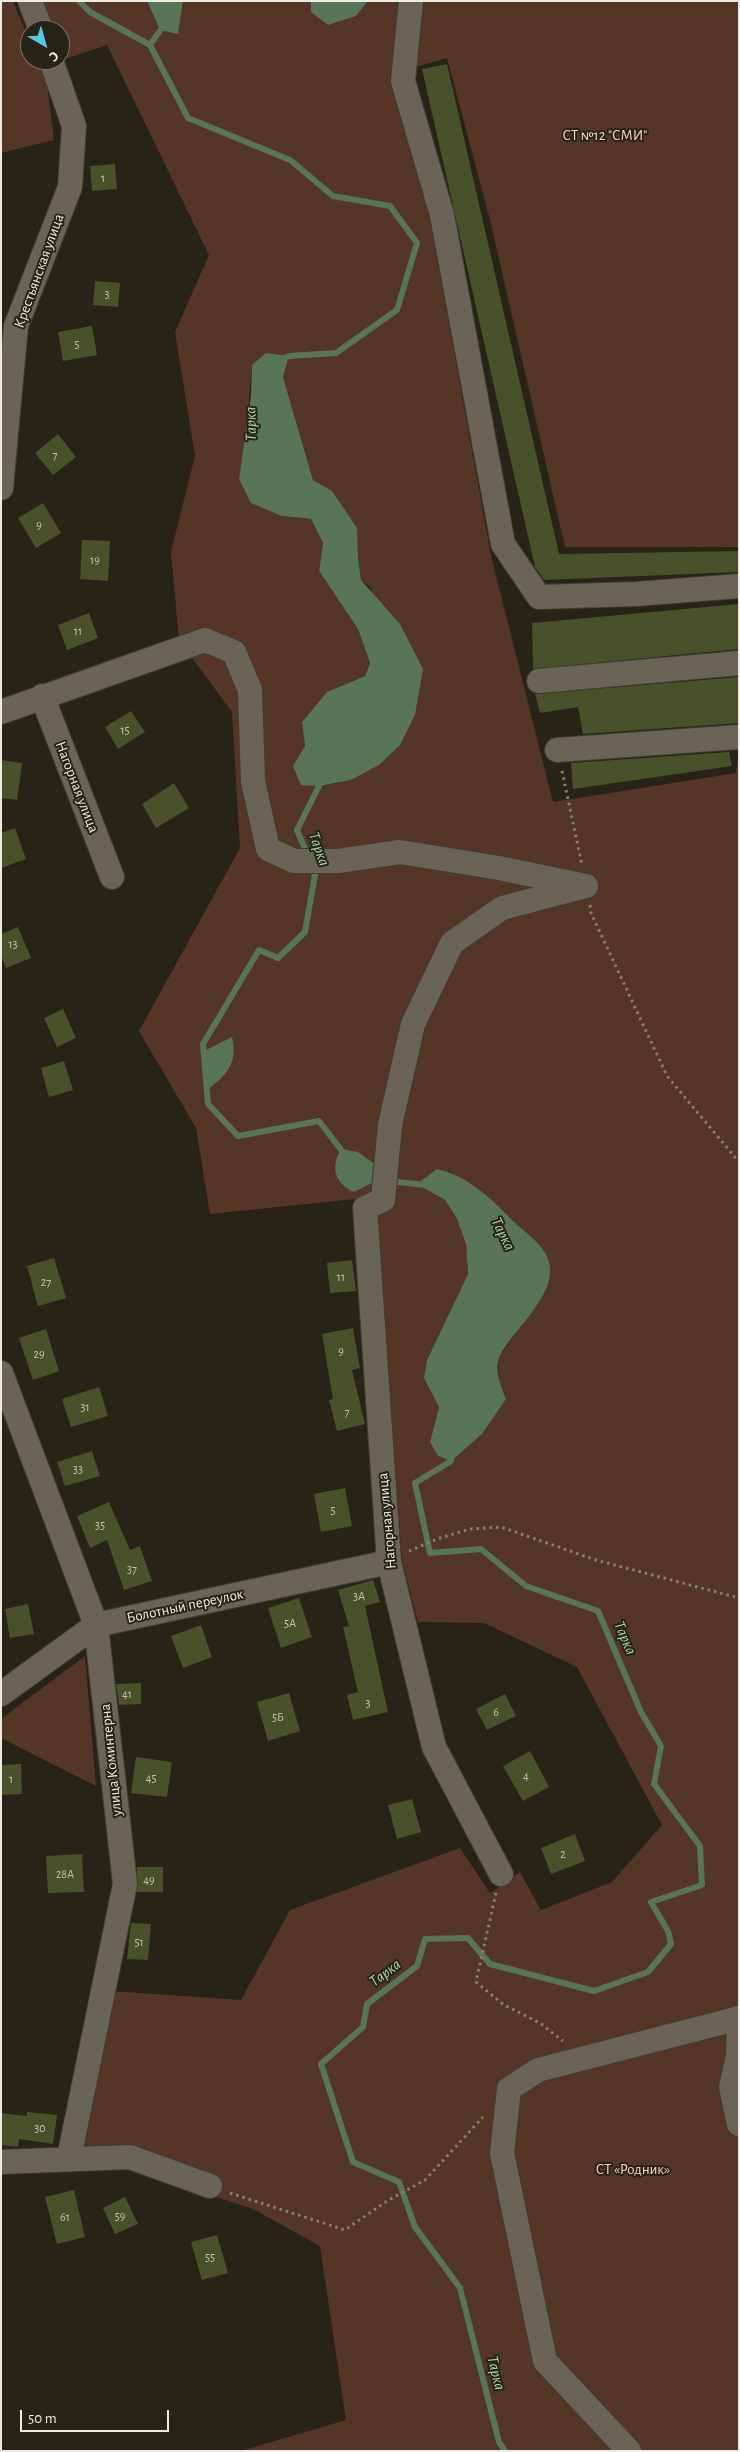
<!DOCTYPE html>
<meta charset="utf-8">
<style>
body{margin:0}
#map{position:relative;width:740px;height:2452px;overflow:hidden;background:#272316;font-family:"Alegreya Sans",sans-serif}
canvas{display:block}
.frame{position:absolute;inset:0;border:2px solid #edebe2;pointer-events:none}
.north{position:absolute;left:20px;top:20px;width:50px;height:50px;box-sizing:border-box;background:#272316;border:1px solid #767368;border-radius:50%;rotate:142deg;font-size:14px;font-weight:700;line-height:20px;text-align:center;color:#edebe2}
.north::after{content:'';display:block;margin:auto;width:18px;height:22px;background:#57c9e2;clip-path:polygon(50% 0,100% 100%,50% 72%,0 100%)}
.scale{position:absolute;left:20px;top:2410px;width:149px;height:22px;box-sizing:border-box;border:2px solid #edebe2;border-top:0;padding-left:6px;font-size:15px;line-height:18px;white-space:nowrap;color:#edebe2;-webkit-text-stroke:4px #272316;paint-order:stroke}
</style>
<div id="map">
<canvas width="740" height="2452"></canvas>
<div class="frame"></div>
<div class="north">С</div>
<div class="scale">50 m</div>
</div>
<script>
const context = document.querySelector('canvas').getContext('2d');
context.lineJoin = 'round';
function fillPath(path, color) {
  context.fillStyle = color;
  context.fill(path, 'evenodd');
}
function strokePath(path, color, width, dash) {
  context.strokeStyle = color;
  context.lineWidth = width;
  context.lineCap = dash ? 'butt' : 'round';
  context.setLineDash(dash || []);
  context.stroke(path);
}
function write(font, color, halo, rows, align = 'center') {
  context.font = font + ' "Alegreya Sans",sans-serif';
  context.lineWidth = 4;
  context.setLineDash([]);
  context.textBaseline = 'middle';
  context.strokeStyle = halo;
  context.fillStyle = color;
  for (const [text, x, y, turn = 0] of rows) {
    context.save();
    context.translate(x, y);
    context.rotate((+turn || 0) * Math.PI / 180);
    context.textAlign = isNaN(turn) ? turn : align;
    if (halo) context.strokeText(text, 0, 0);
    context.fillText(text, 0, 0);
    context.restore();
  }
}
fillPath(new Path2D(`
 M1,1H13L30,42V60H38L47,84L54,140L1,153Z
 M43,1H147L160,30L178,33L183,1H311V12L356,16L368,1H739V547H565L490,220L447,58L390,74L430,219L491,556L553,802L736,773L739,746V2451H241L346,2420L320,2246L253,2209L128,2168L73,2171L111,1991L241,2000L290,1910L460,1848L490,1893L520,1872L541,1910L612,1882L662,1825L577,1667L484,1623L418,1622L402,1561L375,1197L210,1214L196,1128L139,1031L240,848L232,712L179,640L171,552L195,456L175,332L209,255L107,45L65,59L60,46V30H54ZM289,356L283,377L313,480L332,491L358,557L361,580L371,588L379,765L351,780L319,786L305,746L302,722L327,692L365,676L370,663L358,629L319,571L323,543L311,519L282,516L246,436L252,365ZM449,1171L488,1197L522,1232L538,1244L534,1306L498,1359L499,1379L506,1399L482,1434L468,1445L430,1442L439,1407L427,1360L468,1274L466,1244L457,1219L445,1200L418,1184Z
 M85,1656L96,1786L1,1738V1719Z`), '#553526');
fillPath(new Path2D(`
 M147,1H183L178,34L160,30Z
 M311,1H368L356,16L328,25L311,12Z
 M266,353L289,356L283,377L313,480L332,491L357,528L358,557L361,580L400,624L423,669L415,715L400,745L379,765L351,780L319,786L301,785L293,766L305,746L302,722L327,692L365,676L370,663L358,629L319,571L323,543L311,519L282,516L251,503L239,479L251,395L252,365Z
 M232,1037C238,1063 227,1075 207,1090L204,1051Z
 M341,1149L358,1152L376,1165L378,1180L354,1192C335,1184 330,1167 341,1149Z
 M437,1169C464,1174 490,1197 509,1217C521,1230 545,1244 549,1262C558,1295 512,1330 499,1358C494,1370 502,1388 506,1399L482,1434L451,1461L438,1456L430,1442L439,1407L424,1378L427,1360L468,1274L466,1244L457,1219L445,1200L417,1184Z`), '#587555');
strokePath(new Path2D(`
 M79,1L90,12L150,45
 M164,25L150,45L188,118L290,160L333,196L390,206L417,243L397,310L336,353L289,356L282,359
 M308,856L297,830L319,786L318,778
 M311,866L315,875L305,932L278,958L259,950L203,1044L208,1104L238,1136L319,1121L345,1155
 M390,1181L425,1185
 M450,1453L451,1461L415,1483L430,1553L481,1549L526,1586L598,1611L641,1712L661,1746L654,1784L700,1846L702,1885L651,1902L668,1931L671,1944L648,1972L594,1991L490,1964L468,1938L425,1939L417,1966L367,2004L363,2027L321,2064L353,2162L399,2182L415,2227L460,2288L499,2442L505,2451`), '#587555', 6);
fillPath(new Path2D(`
 M447,64L559,554L739,551V572L544,580L535,567L422,69Z
 M115,164L117,189L92,191L90,166Z
 M95,281L120,283L118,307L93,305Z
 M92,326L97,355L63,361L58,332Z
 M58,434L76,457L53,475L35,453Z
 M43,503L61,533L36,548L18,518Z
 M82,540L110,541L108,581L80,579Z
 M739,604V649L533,669L532,623Z
 M89,613L98,638L67,650L58,625Z
 M739,677V723L583,734L578,707L540,713L535,694Z
 M131,711L145,732L118,749L105,727Z
 M729,752L732,766L573,789L571,763Z
 M1,760L22,763L17,800L1,798Z
 M174,783L189,808L156,828L142,804Z
 M15,828L26,859L1,868V833Z
 M18,927L31,958L6,968L1,955V934Z
 M63,1009L76,1038L57,1047L44,1018Z
 M64,1061L73,1090L49,1097L41,1068Z
 M54,1258L66,1298L38,1306L27,1266Z
 M352,1260L356,1291L330,1293L327,1263Z
 M353,1328L360,1368L352,1370L365,1424L337,1431L329,1400L333,1399L322,1334Z
 M46,1329L59,1371L33,1380L19,1338Z
 M99,1387L108,1416L71,1427L62,1399Z
 M92,1451L100,1476L65,1486L57,1462Z
 M345,1488L352,1526L321,1532L314,1494Z
 M109,1502L130,1550L140,1546L152,1581L124,1590L107,1540L90,1548L77,1516Z
 M373,1580L380,1602L365,1606L388,1712L353,1720L347,1695L358,1692L343,1627L349,1626L338,1590Z
 M299,1598L312,1637L281,1648L268,1608Z
 M28,1604L34,1634L10,1638L5,1609Z
 M201,1625L212,1657L183,1668L171,1636Z
 M141,1683V1704L119,1705L116,1684Z
 M289,1693L300,1731L268,1741L257,1702Z
 M505,1694L516,1716L487,1730L476,1709Z
 M530,1751L549,1787L523,1801L503,1766Z
 M136,1757L172,1762L167,1797L131,1793Z
 M21,1764L22,1794L1,1795V1765Z
 M412,1799L421,1832L397,1839L388,1805Z
 M575,1834L585,1861L551,1874L541,1848Z
 M82,1854L84,1892L48,1893L46,1856Z
 M137,1867H163V1892H137Z
 M131,1923L151,1924L148,1960L127,1959Z
 M27,2112L57,2115L53,2144L19,2139L18,2147L1,2145V2113L27,2116Z
 M74,2190L85,2237L57,2244L45,2197Z
 M125,2197L138,2224L115,2234L103,2208Z
 M217,2235L228,2273L202,2280L191,2242Z`), '#49512a');
const minor = new Path2D(`
 M30,1L41,30
 M411,1L403,81L442,215L503,544L539,597L636,594L739,586
 M1,488L16,326L70,187L74,126L51,60
 M539,681L739,663
 M42,696L112,877
 M1,712L205,640L234,652L250,690L253,781L268,849L294,861H338L400,852L499,868L586,886L502,908L452,943L413,1024L390,1125L383,1200L365,1208L389,1562L434,1747L501,1874
 M557,750L739,737
 M1,1373L96,1625L125,1884L69,2158
 M1,1694L96,1625L389,1562
 M739,2018L738,2056L731,2087L739,2124
 M1,2162L130,2157L210,2186
 M629,2451L545,2361L502,2153L509,2089L538,2070L739,2018`);
strokePath(minor, '#413d34', 26);
strokePath(new Path2D(`
 M562,771L582,865
 M590,905L591,913L667,1076L739,1162
 M409,1551L440,1538L470,1529L501,1527L596,1560L739,1598
 M496,1893L476,1982L504,2005L540,2023L563,2041
 M230,2193L345,2230L387,2201L425,2180L483,2117`), '#848175', 3, [2.5, 4]);
strokePath(minor, '#696456', 24);
write('12px', '#c4c4b4', null, [
 ["1",103,178],
 ["3",107,294],
 ["5",77,344],
 ["7",55,455],
 ["9",39,525],
 ["19",95,560],
 ["11",78,631],
 ["15",125,730],
 ["13",13,944],
 ["11",341,1277],
 ["27",46,1282],
 ["9",341,1351],
 ["29",39,1354],
 ["31",85,1407],
 ["7",347,1412],
 ["33",78,1469],
 ["5",333,1510],
 ["35",100,1525],
 ["37",132,1569],
 ["3А",359,1596],
 ["5А",290,1623],
 ["41",127,1694],
 ["3",368,1703],
 ["6",496,1712],
 ["5Б",278,1717],
 ["4",526,1776],
 ["45",151,1778],
 ["1",11,1779],
 ["2",563,1854],
 ["28А",65,1874],
 ["49",149,1880],
 ["51",139,1942],
 ["30",40,2128],
 ["59",120,2216],
 ["61",65,2217],
 ["55",210,2257]
]);
write('15px', '#fdd3c0', '#272316', [
 ["СТ №12 \"СМИ\"",605,135],
 ["СТ «Родник»",633,2169]
]);
write('15px', '#edebe2', '#272316', [
 ["Крестьянская улица",39,271,-70],
 ["Нагорная улица",77,787,69],
 ["Нагорная улица",387,1521,-95],
 ["Болотный переулок",185,1606,-12],
 ["улица Коминтерна",111,1760,-96]
]);
write('italic 16px', '#abdca5', '#272316', [
 ["Тарка",251,424,-91],
 ["Тарка",319,849,70],
 ["Тарка",503,1234,64],
 ["Тарка",625,1638,67],
 ["Тарка",385,1973,-37],
 ["Тарка",496,2373,76]
]);
</script>
